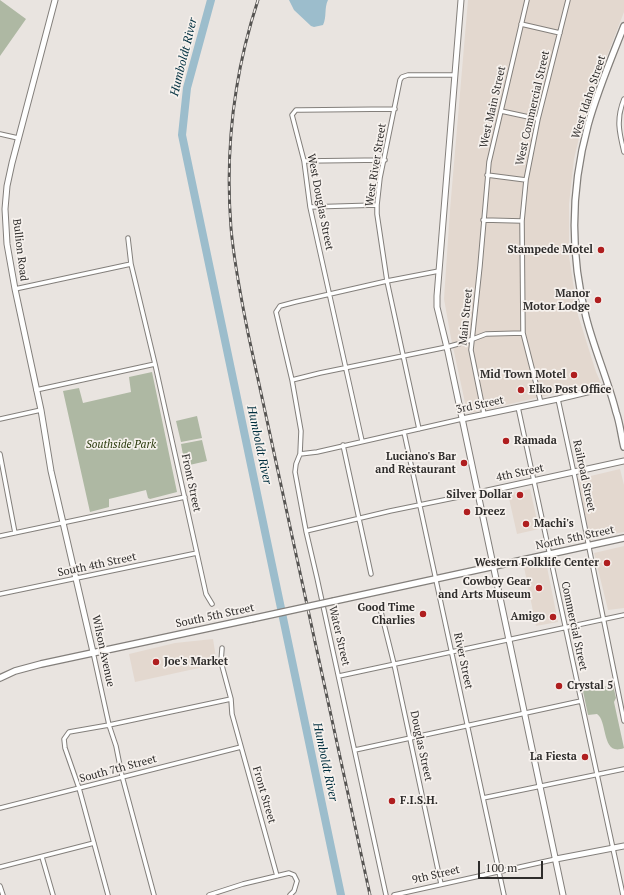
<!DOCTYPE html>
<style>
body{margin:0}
#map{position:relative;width:624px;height:895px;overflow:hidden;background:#e9e4e0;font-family:"PT Serif",serif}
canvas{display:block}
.scale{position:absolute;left:478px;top:861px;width:65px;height:18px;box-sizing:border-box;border:2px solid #2e2c2b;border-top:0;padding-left:5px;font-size:12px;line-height:14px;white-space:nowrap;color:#2e2c2b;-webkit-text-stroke:3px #f6f1ed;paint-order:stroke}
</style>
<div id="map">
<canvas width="624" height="895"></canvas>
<div class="scale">100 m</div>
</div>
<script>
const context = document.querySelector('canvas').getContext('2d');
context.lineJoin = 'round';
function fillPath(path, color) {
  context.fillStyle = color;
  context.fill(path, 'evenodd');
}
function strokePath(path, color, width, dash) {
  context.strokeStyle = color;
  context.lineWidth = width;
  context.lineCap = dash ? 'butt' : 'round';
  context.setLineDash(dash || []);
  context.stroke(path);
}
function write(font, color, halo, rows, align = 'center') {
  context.font = font + ' "PT Serif",serif';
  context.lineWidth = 3.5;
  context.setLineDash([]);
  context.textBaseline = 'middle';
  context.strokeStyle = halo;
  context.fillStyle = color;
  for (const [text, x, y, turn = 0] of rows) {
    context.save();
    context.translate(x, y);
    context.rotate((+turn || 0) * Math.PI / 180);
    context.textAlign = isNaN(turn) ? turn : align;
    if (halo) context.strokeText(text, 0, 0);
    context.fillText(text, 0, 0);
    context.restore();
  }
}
fillPath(new Path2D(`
 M468,0H624V12L585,113L574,159L569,204V256L578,315L596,372L601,383L471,413L467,412L451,338L444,299L450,210Z
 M620,469L624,485V532L590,539L578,479Z
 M530,489L539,529L517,534L508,494Z
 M624,546V608L608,610L594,553Z
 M546,562L558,622L536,626L524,567Z
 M213,639L217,664L135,682L129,654L175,643Z`), '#e3d8cf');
fillPath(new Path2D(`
 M0,0L26,19L0,56Z
 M152,372L177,492L150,499L148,498L146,490L109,499V507L90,512L63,391L79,388L83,403L131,392L129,377Z
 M197,416L202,438L181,442L176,421Z
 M202,440L207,461L185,466L181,444Z
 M613,685L616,698L614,702L624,748C601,757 608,721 597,714L588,715L583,691Z`), '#aeb8a3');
fillPath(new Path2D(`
 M289,0H328C324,8 327,17 323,25L314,27L311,26L294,10Z`), '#9cbdcc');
strokePath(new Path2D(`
 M211,0L187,88L182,135L341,895`), '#9cbdcc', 8);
const street = new Path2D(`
 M521,24L560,33
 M624,99C616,119 619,132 624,152
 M501,111L538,119
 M0,134L18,138
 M304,161L385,160
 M487,175L526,180
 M310,207L377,205
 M483,220L522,221
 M128,238L131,264L155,364L206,594L212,604
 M15,289L131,264
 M292,380L320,373L447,347L465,342L486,334L523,333
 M36,390L155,364
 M558,399L575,478L624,721
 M541,403L523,333L522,221L526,180L538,119L568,0
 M518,407L623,895
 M484,414L471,350L480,266L489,162L527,0
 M0,419L41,410
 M419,429L387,281L377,214V205L380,178L400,80L402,77L408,75H455
 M404,432L504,895
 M362,441L310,207L304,161L292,115L296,110H301L395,109
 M343,445L371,574
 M0,454L15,533
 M300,454L317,452L462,419
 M306,531L390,511L478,493
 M0,536L185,497
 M0,594L197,553
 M381,612L394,664L441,884
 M222,648L221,662L231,699L232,714L277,876
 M93,652L109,725L116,746L122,776L154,895
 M339,676L624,615
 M355,750L581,701
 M483,798L624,769
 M0,808L241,747
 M42,857L53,895
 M0,867L94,843
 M0,886L3,895
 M108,895L79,788L65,748L64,739L69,732L109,725L231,699
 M209,895L243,884L289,873L294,875L297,881L294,891L290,895
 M386,895L317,578L306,531L295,472L296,464L300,454L301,431L292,380L276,312L280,306L295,302L387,281L439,271
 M394,895L556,859`);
const secondary = new Path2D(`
 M55,0L12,163L7,186L5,209L7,244L15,289L41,410L51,471L93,652
 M461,0L437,296V307L448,352L563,895
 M462,419L558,399L608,387
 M478,493L624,461
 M556,859L624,846`);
const primary = new Path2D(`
 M624,26C611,59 597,92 588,125C571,188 570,254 586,317C594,349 608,380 616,412C620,423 621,435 624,447
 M334,601L624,538
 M0,678L15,671L41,664L251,619`);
strokePath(street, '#837f7b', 5.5);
strokePath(secondary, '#837f7b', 7);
strokePath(primary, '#837f7b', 8);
strokePath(street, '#fff', 3.5);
strokePath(secondary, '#fff', 5);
strokePath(primary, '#fff', 5.5);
const rail = new Path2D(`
 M258,0C234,73 225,151 231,228C234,263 241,298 248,333L370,895`);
strokePath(rail, '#565452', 3);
strokePath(rail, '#f6f1ed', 1.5, [4.5]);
const primaryBridge = new Path2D(`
 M251,619L334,601`);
strokePath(primaryBridge, '#837f7b', 8, []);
strokePath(primaryBridge, '#fff', 5.5);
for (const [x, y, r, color] of [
 [601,250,4,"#af1e1f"],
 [598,300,4,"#af1e1f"],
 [574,375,4,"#af1e1f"],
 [521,390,4,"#af1e1f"],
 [506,441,4,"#af1e1f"],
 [464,463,4,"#af1e1f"],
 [520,495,4,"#af1e1f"],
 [467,512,4,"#af1e1f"],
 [526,524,4,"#af1e1f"],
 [607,563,4,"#af1e1f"],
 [539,588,4,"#af1e1f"],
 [423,614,4,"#af1e1f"],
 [553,617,4,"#af1e1f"],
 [156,662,4,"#af1e1f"],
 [559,686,4,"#af1e1f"],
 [585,757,4,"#af1e1f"],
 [392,801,4,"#af1e1f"]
]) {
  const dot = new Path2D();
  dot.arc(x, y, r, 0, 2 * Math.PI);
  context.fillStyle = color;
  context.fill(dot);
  strokePath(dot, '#f6f1ed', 1.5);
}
write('11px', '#2e2c2b', '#f6f1ed', [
 ["West Idaho Street",589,97,-72],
 ["West Main Street",493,107,-77],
 ["West Commercial Street",533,108,-77],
 ["West River Street",376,165,-81],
 ["West Douglas Street",320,202,79],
 ["Bullion Road",20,250,83],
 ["Main Street",466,317,-84],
 ["3rd Street",480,405,-12],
 ["4th Street",520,473,-12],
 ["Railroad Street",584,476,78],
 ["Front Street",191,483,78],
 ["North 5th Street",575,538,-12],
 ["South 4th Street",97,565,-12],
 ["South 5th Street",215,616,-12],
 ["Commercial Street",574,626,78],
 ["Water Street",339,636,77],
 ["Wilson Avenue",103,651,78],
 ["River Street",463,661,78],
 ["Douglas Street",421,746,78],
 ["South 7th Street",118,769,-15],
 ["Front Street",264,795,74],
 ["9th Street",436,875,-13]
]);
write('bold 11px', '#2e2c2b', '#f6f1ed', [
 ["Stampede Motel",593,250],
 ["Manor",590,294],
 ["Motor Lodge",590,307],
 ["Mid Town Motel",566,375],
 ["Elko Post Office",529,390,"left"],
 ["Ramada",514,441,"left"],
 ["Luciano's Bar",456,457],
 ["and Restaurant",456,470],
 ["Silver Dollar",512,495],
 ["Dreez",475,512,"left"],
 ["Machi's",534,524,"left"],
 ["Western Folklife Center",599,563],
 ["Cowboy Gear",531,582],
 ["and Arts Museum",531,595],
 ["Good Time",415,608],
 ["Charlies",415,621],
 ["Amigo",545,617],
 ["Joe's Market",164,662,"left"],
 ["Crystal 5",567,686,"left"],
 ["La Fiesta",577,757],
 ["F.I.S.H.",400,801,"left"]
], 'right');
write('italic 11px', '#28390a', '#f6f1ed', [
 ["Southside Park",121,445]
]);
write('italic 12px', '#002f3f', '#f6f1ed', [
 ["Humboldt River",184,57,-76],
 ["Humboldt River",259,445,78],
 ["Humboldt River",325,762,78]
]);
</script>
